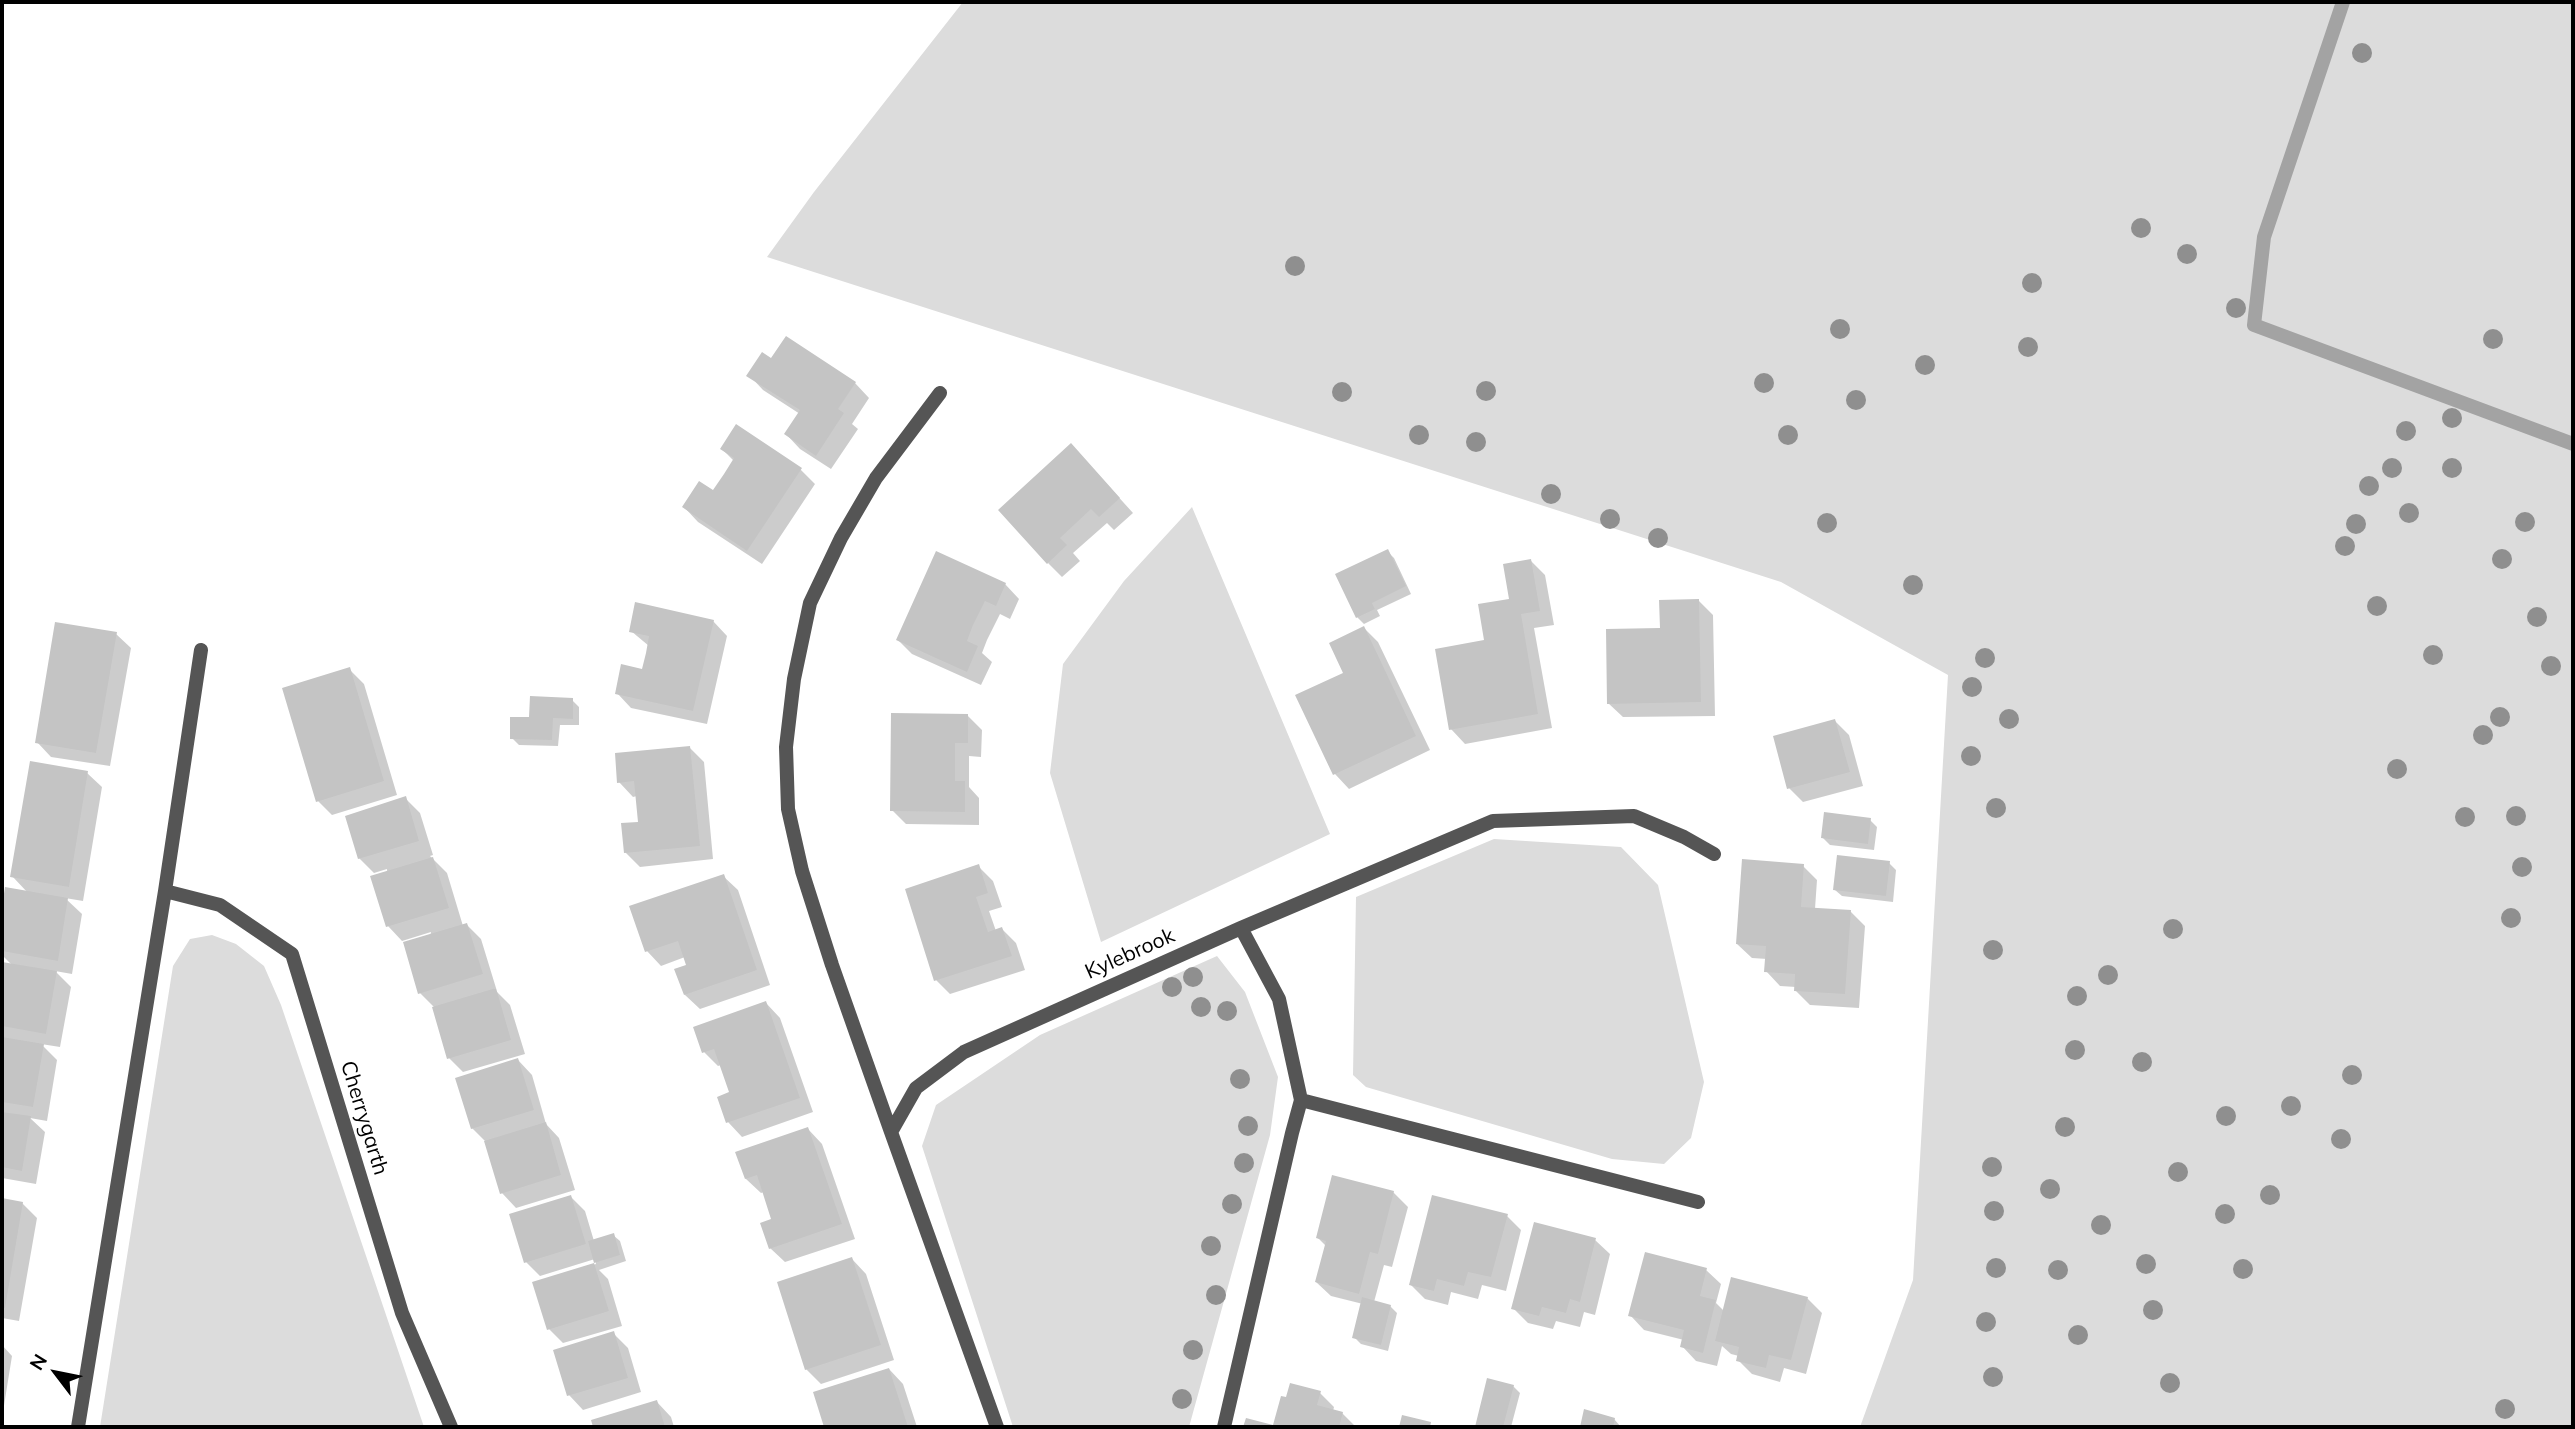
<!DOCTYPE html>
<style>
body{margin:0}
#map{position:relative;width:2575px;height:1429px;overflow:hidden;background:#fff;font-family:Mulish,sans-serif}
canvas{display:block}
.frame{position:absolute;inset:0;border:4px solid #000;pointer-events:none}
.north{position:absolute;left:21px;top:1338px;width:70px;height:70px;-webkit-text-stroke:5px #fff;paint-order:stroke;rotate:302deg;font-size:19px;font-weight:700;line-height:28px;text-align:center;color:#000}
.north::after{content:'';display:block;margin:auto;width:24px;height:32px;background:#000;clip-path:polygon(50% 0,100% 100%,50% 72%,0 100%)}
</style>
<div id="map">
<canvas width="2575" height="1429"></canvas>
<div class="frame"></div>
<div class="north">N</div>
</div>
<script>
const context = document.querySelector('canvas').getContext('2d');
context.lineJoin = 'round';
function fillPath(path, color) {
  context.fillStyle = color;
  context.fill(path, 'evenodd');
}
function strokePath(path, color, width, dash) {
  context.strokeStyle = color;
  context.lineWidth = width;
  context.lineCap = dash ? 'butt' : 'round';
  context.setLineDash(dash || []);
  context.stroke(path);
}
function write(font, color, halo, rows, align = 'center') {
  context.font = font + ' Mulish,sans-serif';
  context.lineWidth = 5;
  context.setLineDash([]);
  context.textBaseline = 'middle';
  context.strokeStyle = halo;
  context.fillStyle = color;
  for (const [text, x, y, turn = 0] of rows) {
    context.save();
    context.translate(x, y);
    context.rotate((+turn || 0) * Math.PI / 180);
    context.textAlign = isNaN(turn) ? turn : align;
    if (halo) context.strokeText(text, 0, 0);
    context.fillText(text, 0, 0);
    context.restore();
  }
}
fillPath(new Path2D(`
 M963,2H2573V1427H1860L1913,1280L1948,675L1781,582L767,257L814,192Z
 M1192,507L1330,834L1101,942L1050,773L1063,664L1124,581Z
 M1494,839L1621,847L1658,885L1704,1082L1691,1138L1664,1164L1612,1159L1366,1087L1353,1075L1356,897Z
 M212,935L236,944L264,966L281,1005L424,1427H100L173,966L190,939Z
 M1217,956L1245,992L1278,1077L1270,1135L1189,1427H1013L922,1146L936,1105L1040,1035Z`), '#dcdcdc');
fillPath(new Path2D(`
 M772,361L855,383L869,398L852,424L858,429L831,469L800,449L786,434L800,414L763,390L749,375Z
 M722,449L800,469L815,484L762,564L698,522L684,507L713,493L734,461Z
 M1085,460L1133,513L1114,530L1107,523L1073,553L1080,561L1062,577L1048,563Z
 M1387,551L1394,558L1411,594L1377,610L1380,616L1364,624L1357,617Z
 M1531,561L1545,575L1554,625L1534,628L1552,728L1465,744L1451,729L1486,641L1511,600Z
 M1005,584L1019,599L1010,619L1000,614L987,640L982,653L992,662L981,685L912,654L898,640Z
 M1699,601L1713,615L1715,716L1623,717L1608,703L1662,630Z
 M713,621L727,636L707,724L631,708L617,693L643,671L649,646L631,631Z
 M1364,628L1378,642L1430,750L1349,789L1335,774L1298,696L1345,674Z
 M116,634L131,648L110,766L51,757L37,742Z
 M349,669L364,684L397,795L332,815L318,801Z
 M572,700L579,707V725H560L558,746L519,745L512,738L531,719Z
 M967,715L982,730L981,757L969,756V787L979,798V825L906,824L892,810Z
 M1835,721L1849,735L1863,786L1803,802L1789,788Z
 M690,748L704,762L713,859L640,867L625,852L640,823L637,796L633,797L619,782Z
 M87,773L102,787L83,901L65,898L82,914L72,974L55,971L71,987L60,1047L41,1044L57,1060L47,1121L30,1118L45,1132L36,1184L2,1178V963L12,965L2,955V917L7,889L28,893L12,876Z
 M405,798L420,813L433,855L430,856L447,873L463,926L467,925L481,939L496,988L494,989L510,1005L525,1054L463,1072L449,1058L434,1007L420,993L431,932L402,941L388,926L387,869L374,873L359,858Z
 M1870,820L1877,827L1874,850L1830,845L1823,838Z
 M1889,863L1896,870L1893,902L1842,896L1835,890Z
 M978,866L993,881L1002,907L989,911L996,931L1002,929L1016,943L1025,970L950,994L936,980Z
 M1803,866L1817,880L1815,909L1851,912L1865,926L1859,1008L1810,1005L1795,990L1796,987L1780,986L1766,971L1767,959L1752,958L1737,944Z
 M723,876L738,890L770,985L700,1009L685,995L688,966L685,957L661,966L647,951L631,907Z
 M766,1003L780,1018L813,1112L742,1137L728,1122L731,1093L721,1065L718,1066L704,1052Z
 M518,1060L532,1075L546,1124L559,1138L575,1190L516,1208L502,1193L486,1142L472,1128Z
 M808,1129L822,1144L855,1239L785,1262L770,1248L774,1220L764,1192L761,1193L746,1179L738,1153Z
 M1393,1192L1408,1207L1392,1267L1384,1265L1374,1302L1390,1306L1397,1313L1388,1351L1361,1344L1354,1337L1363,1304L1331,1296L1316,1282L1326,1246L1318,1238Z
 M571,1197L585,1211L594,1241L613,1235L620,1241L626,1261L599,1270L608,1279L622,1326L563,1343L549,1329L534,1283L596,1264L595,1259L540,1276L526,1262Z
 M2,1200L22,1203L37,1218L19,1321L2,1318Z
 M1507,1216L1521,1230L1506,1291L1482,1285L1478,1299L1451,1292L1448,1305L1425,1299L1411,1285Z
 M1595,1240L1610,1254L1595,1315L1584,1312L1580,1327L1556,1321L1553,1329L1528,1323L1513,1308Z
 M852,1259L866,1274L894,1360L821,1384L806,1369Z
 M1706,1270L1721,1284L1716,1303L1724,1311L1807,1298L1822,1313L1806,1374L1784,1368L1780,1382L1752,1374L1738,1360L1739,1356L1731,1354L1722,1346L1717,1366L1696,1361L1682,1346L1684,1340L1644,1330L1630,1315Z
 M613,1333L628,1348L641,1392L583,1410L569,1395Z
 M2,1345L12,1356L2,1418Z
 M889,1369L903,1384L917,1427H826L815,1393Z
 M1489,1380L1513,1386L1520,1393L1511,1427H1477Z
 M1320,1393L1334,1407L1333,1411L1342,1413L1356,1427H1245L1247,1420L1274,1427L1282,1398Z
 M657,1402L671,1417L674,1427H595L593,1421Z
 M1586,1412L1614,1419L1621,1427H1582Z`), '#0003');
strokePath(new Path2D(`
 M2343,2L2264,237L2254,325L2573,444`), '#a3a3a3', 14);
fillPath(new Path2D(`
 M786,336L856,382L838,409L844,413L816,456L784,434L800,410L746,376L762,352L771,358Z
 M736,424L802,468L747,551L682,507L699,481L713,490L724,474L734,458L720,449Z
 M1071,443L1120,498L1099,517L1091,509L1060,538L1067,545L1047,564L998,510Z
 M1388,549L1406,586L1372,603L1375,609L1356,618L1335,574Z
 M936,551L1006,583L996,606L985,601L973,625L967,641L978,646L967,672L896,640Z
 M1531,559L1540,611L1521,614L1538,714L1449,730L1435,649L1484,640L1478,604L1509,599L1503,564Z
 M1699,599L1701,702L1607,704L1606,629L1660,628L1659,600Z
 M635,602L714,620L693,711L615,694L621,664L642,669L646,653L649,636L629,632Z
 M55,622L117,632L96,753L35,743Z
 M1364,626L1416,736L1333,775L1295,695L1343,673L1329,643Z
 M350,667L384,781L316,802L282,688Z
 M530,696L573,698V719L553,718L552,740L510,739V717H529Z
 M891,713L968,714V743H955V781H965V812L890,811Z
 M1835,719L1850,772L1787,789L1773,736Z
 M690,746L700,846L624,853L621,823L638,822L634,781L617,783L615,753Z
 M30,761L88,771L69,887L10,877Z
 M406,796L419,841L358,859L345,816Z
 M1824,812L1871,818L1868,844L1821,838Z
 M1837,855L1890,861L1886,896L1833,890Z
 M433,857L449,908L386,927L370,876Z
 M1742,859L1804,864L1801,907L1851,910L1845,994L1794,991L1795,974L1764,972L1766,946L1736,944Z
 M979,864L988,893L976,897L988,932L1002,927L1012,956L934,981L905,889Z
 M724,874L757,970L684,995L674,969L686,965L678,941L645,952L629,906Z
 M5,887L68,898L58,961L2,951V907Z
 M467,923L483,974L418,994L403,942Z
 M2,962L57,971L46,1034L2,1026Z
 M496,988L511,1040L447,1059L432,1007Z
 M766,1001L800,1098L726,1123L717,1097L729,1092L714,1049L702,1053L693,1027Z
 M2,1037L44,1044L33,1107L2,1102Z
 M518,1058L534,1110L471,1129L455,1078Z
 M2,1112L31,1116L22,1171L2,1167Z
 M546,1122L561,1175L500,1194L484,1141Z
 M808,1127L842,1224L769,1249L760,1223L771,1219L757,1175L745,1179L735,1152Z
 M1332,1175L1394,1191L1378,1254L1370,1252L1359,1294L1315,1282L1326,1241L1316,1238Z
 M571,1195L586,1244L524,1263L509,1214Z
 M1432,1195L1508,1214L1491,1277L1468,1272L1464,1286L1437,1279L1434,1291L1409,1285Z
 M2,1198L23,1202L5,1308L2,1307Z
 M1534,1222L1596,1238L1580,1302L1570,1299L1566,1313L1542,1307L1539,1316L1511,1309Z
 M614,1233L620,1255L594,1263L588,1241Z
 M1645,1252L1707,1268L1700,1296L1716,1300L1703,1353L1680,1347L1684,1330L1628,1316Z
 M852,1257L881,1345L805,1370L777,1282Z
 M594,1263L609,1311L547,1330L532,1282Z
 M1731,1277L1808,1297L1791,1360L1769,1355L1766,1368L1736,1361L1739,1347L1715,1341Z
 M1362,1297L1391,1305L1381,1345L1352,1338Z
 M614,1331L628,1378L567,1396L553,1350Z
 M889,1368L908,1427H824L813,1392Z
 M1487,1378L1514,1385L1503,1427H1475Z
 M1290,1383L1321,1391L1317,1405L1343,1412L1339,1427H1243L1246,1418L1273,1425L1281,1396L1286,1397Z
 M657,1400L665,1427H593L591,1420Z
 M1584,1409L1615,1418L1613,1427H1580Z
 M1402,1415L1431,1422L1430,1427H1399Z`), '#c4c4c4');
strokePath(new Path2D(`
 M165,891L220,905L292,954L402,1313L451,1427
 M1301,1100L1698,1202
 M891,1132L832,965L802,871L788,809L786,747L794,679L810,603L841,538L876,478L940,393
 M78,1427L165,891L201,650
 M997,1427L891,1132L916,1088L964,1052L1241,928L1493,821L1634,816L1684,837L1714,854
 M1224,1427L1292,1133L1301,1100L1279,999L1241,928`), '#555', 14);
context.fillStyle = '#8f8f8f';
for (const [x, y] of [
 [2362,53],
 [2141,228],
 [2187,254],
 [1295,266],
 [2032,283],
 [2236,308],
 [1840,329],
 [2493,339],
 [2028,347],
 [1925,365],
 [1764,383],
 [1486,391],
 [1342,392],
 [1856,400],
 [2452,418],
 [2406,431],
 [1419,435],
 [1788,435],
 [1476,442],
 [2392,468],
 [2452,468],
 [2369,486],
 [1551,494],
 [2409,513],
 [1610,519],
 [2525,522],
 [1827,523],
 [2356,524],
 [1658,538],
 [2345,546],
 [2502,559],
 [1913,585],
 [2377,606],
 [2537,617],
 [2433,655],
 [1985,658],
 [2551,666],
 [1972,687],
 [2500,717],
 [2009,719],
 [2483,735],
 [1971,756],
 [2397,769],
 [1996,808],
 [2516,816],
 [2465,817],
 [2522,867],
 [2511,918],
 [2173,929],
 [1993,950],
 [2108,975],
 [1193,977],
 [1172,987],
 [2077,996],
 [1201,1007],
 [1227,1011],
 [2075,1050],
 [2142,1062],
 [2352,1075],
 [1240,1079],
 [2291,1106],
 [2226,1116],
 [1248,1126],
 [2065,1127],
 [2341,1139],
 [1244,1163],
 [1992,1167],
 [2178,1172],
 [2050,1189],
 [2270,1195],
 [1232,1204],
 [1994,1211],
 [2225,1214],
 [2101,1225],
 [1211,1246],
 [2146,1264],
 [1996,1268],
 [2243,1269],
 [2058,1270],
 [1216,1295],
 [2153,1310],
 [1986,1322],
 [2078,1335],
 [1193,1350],
 [1993,1377],
 [2170,1383],
 [1182,1399],
 [2505,1409]
]) {
  context.beginPath();
  context.arc(x, y, 10, 0, 2 * Math.PI);
  context.fill();
}
write('21px', '#000', '#fff', [
 ["Kylebrook",1130,954,-24],
 ["Cherrygarth",364,1118,73]
]);
</script>
